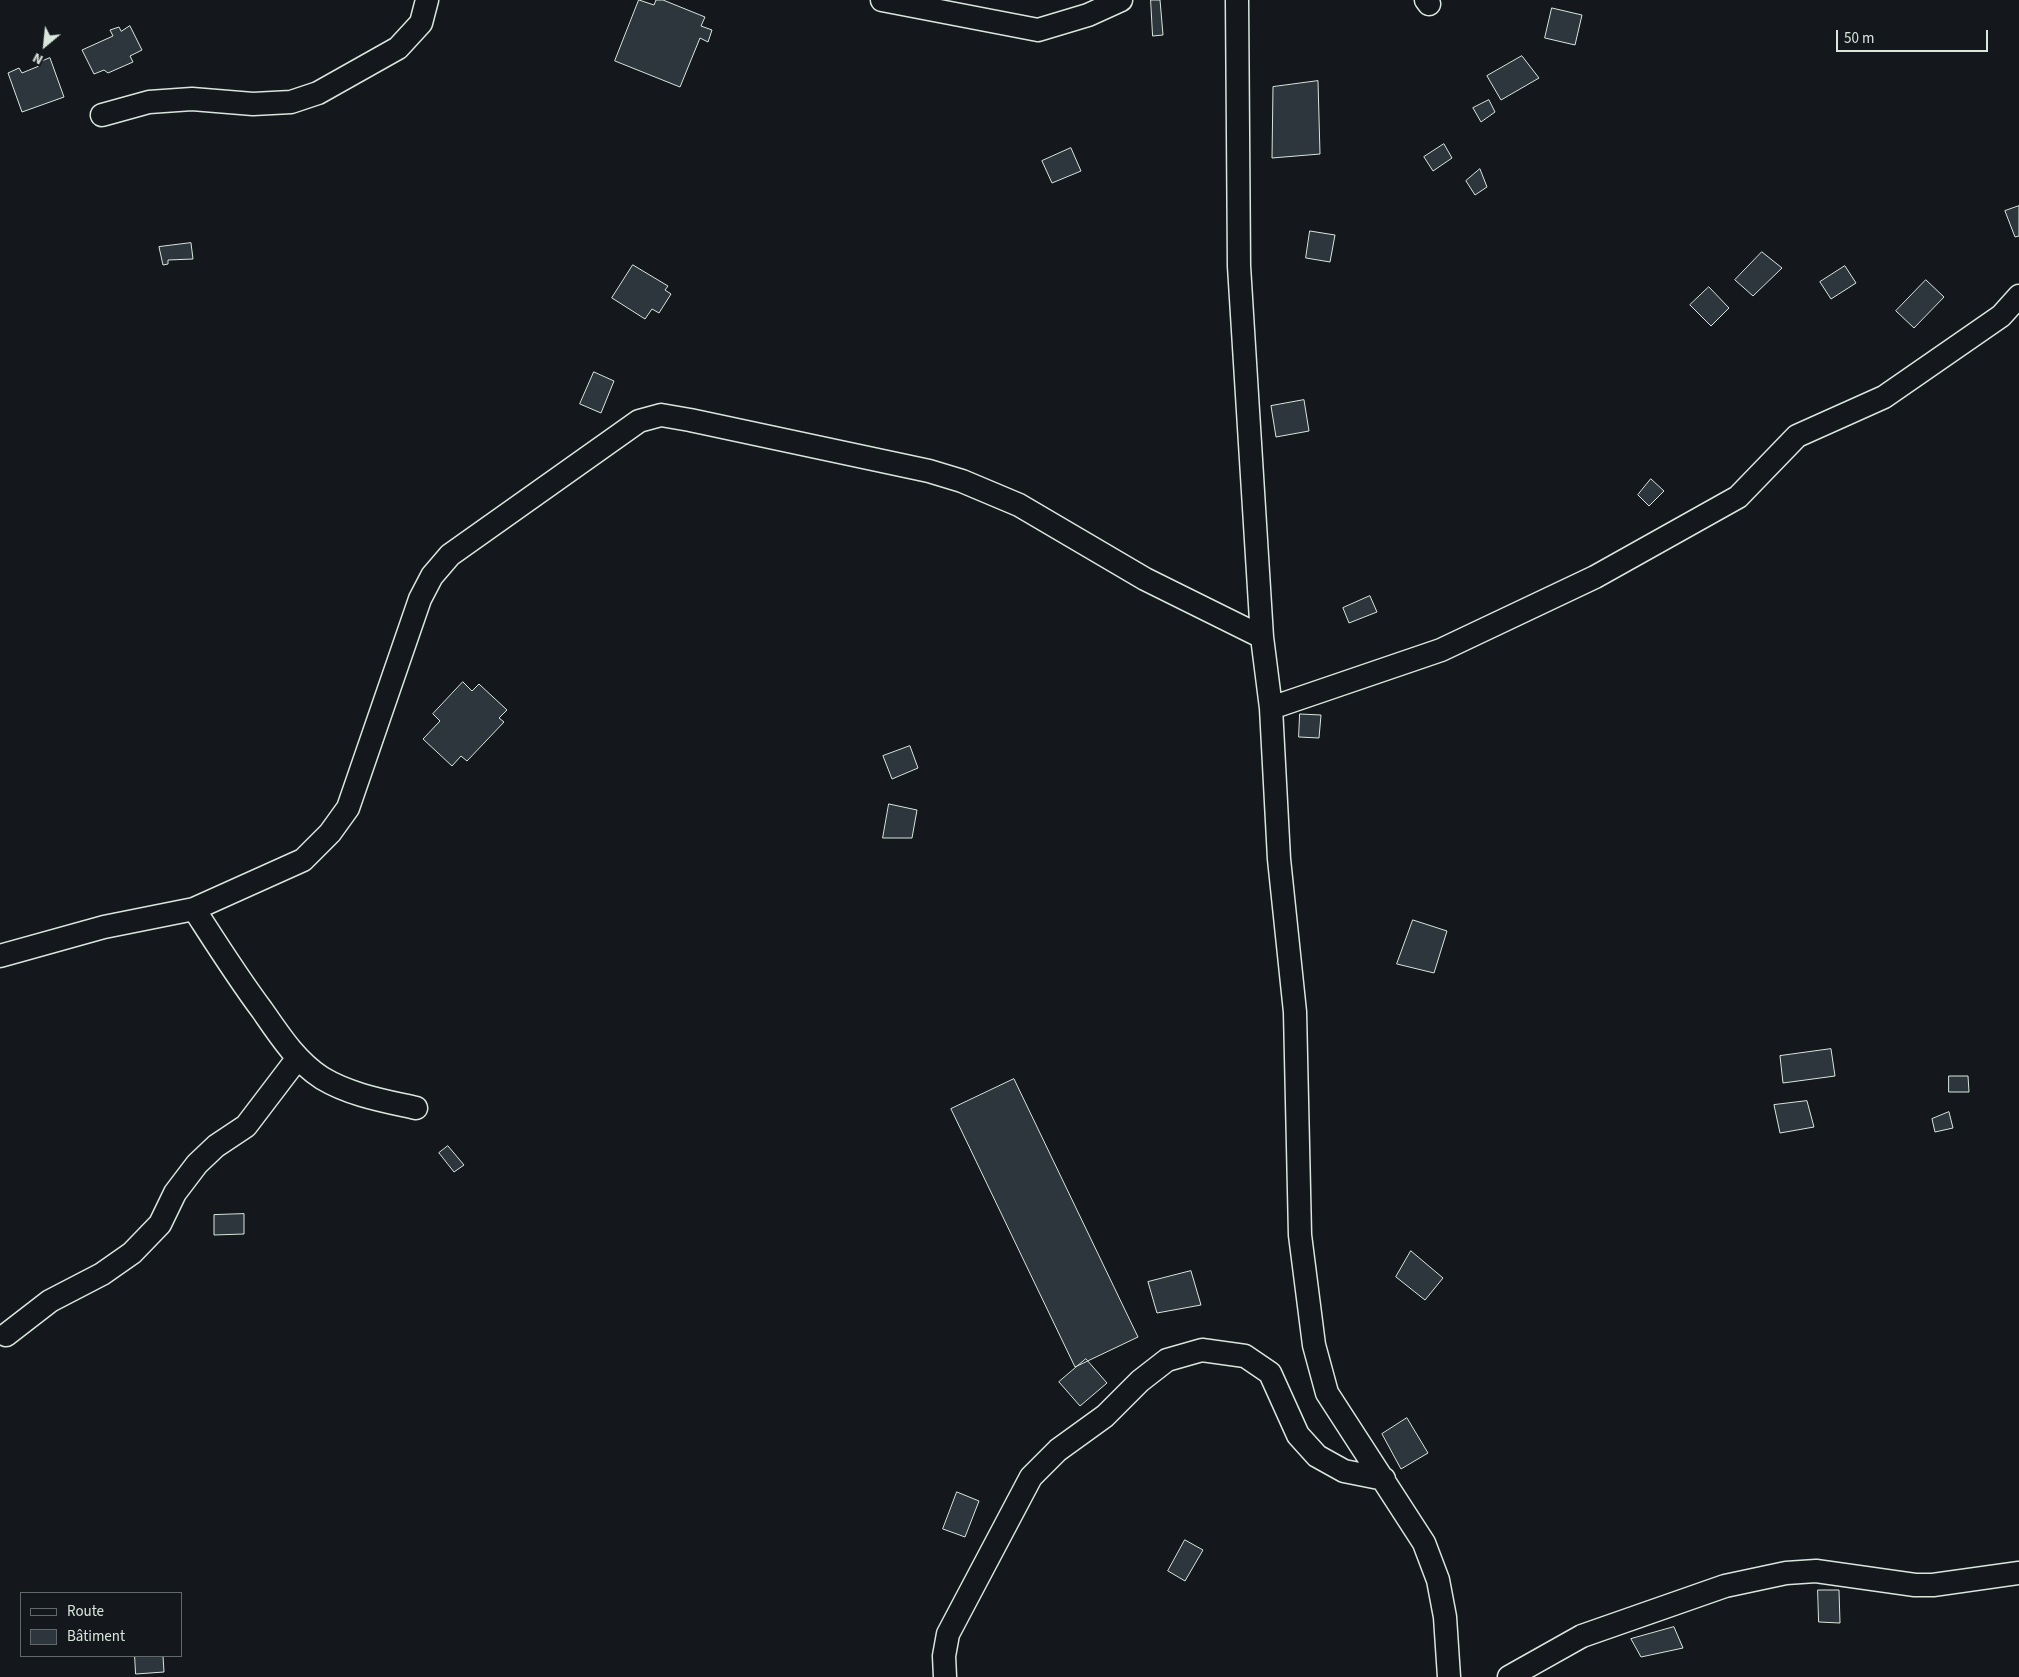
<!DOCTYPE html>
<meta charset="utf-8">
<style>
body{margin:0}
#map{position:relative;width:2019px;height:1677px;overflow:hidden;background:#14181c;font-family:"Source Sans 3",sans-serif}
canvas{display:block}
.legend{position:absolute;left:20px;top:1592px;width:162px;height:65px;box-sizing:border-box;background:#14181c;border:1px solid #626a69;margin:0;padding:6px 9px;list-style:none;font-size:15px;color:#d8e6dc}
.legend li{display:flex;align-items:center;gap:10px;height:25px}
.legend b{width:25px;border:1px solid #626a69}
.north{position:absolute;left:20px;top:20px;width:50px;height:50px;-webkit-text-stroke:4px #14181c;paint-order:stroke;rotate:208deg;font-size:14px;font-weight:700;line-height:20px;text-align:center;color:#d8e6dc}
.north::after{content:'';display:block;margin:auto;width:18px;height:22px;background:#d8e6dc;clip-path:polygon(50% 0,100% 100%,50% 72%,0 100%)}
.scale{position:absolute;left:1836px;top:30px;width:152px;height:22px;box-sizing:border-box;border:2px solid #d8e6dc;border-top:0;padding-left:6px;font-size:15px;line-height:18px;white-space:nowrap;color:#d8e6dc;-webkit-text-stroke:4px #14181c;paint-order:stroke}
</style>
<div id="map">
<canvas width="2019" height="1677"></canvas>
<ul class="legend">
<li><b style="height:6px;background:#14181c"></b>Route</li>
<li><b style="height:14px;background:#2c363c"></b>Bâtiment</li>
</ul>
<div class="north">N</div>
<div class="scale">50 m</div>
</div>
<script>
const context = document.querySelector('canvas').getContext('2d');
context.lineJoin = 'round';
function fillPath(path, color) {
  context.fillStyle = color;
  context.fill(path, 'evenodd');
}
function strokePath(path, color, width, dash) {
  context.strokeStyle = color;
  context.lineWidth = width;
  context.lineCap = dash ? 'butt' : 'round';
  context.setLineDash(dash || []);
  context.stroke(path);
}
const building = new Path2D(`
 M639,0L654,5L656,0H663L705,17L701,26L712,30L708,42L700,38L680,87L615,61Z
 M1151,0H1160L1163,35L1153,36Z
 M1552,8L1582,15L1575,45L1545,38Z
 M130,26L142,50L130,56L133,62L108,73L104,70L94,74L82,50L113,36L110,30L119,27L121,31Z
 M1522,56L1539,78L1501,100L1487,76Z
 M50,58L64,97L22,112L8,73L19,68L22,73L39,66L38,63Z
 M1318,81L1320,154L1272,158L1273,87Z
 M1489,100L1495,112L1481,122L1473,108Z
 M1444,144L1452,158L1433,171L1424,157Z
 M1071,148L1081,171L1052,183L1042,161Z
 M1480,169L1487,187L1475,195L1466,181Z
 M2019,206V236L2015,237L2005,211Z
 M1310,231L1335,235L1330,262L1306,258Z
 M191,243L193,259L168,260V264L163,265L159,247Z
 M1762,252L1782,268L1753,296L1735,280Z
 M633,265L668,286L665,290L671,294L659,313L652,309L645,319L612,298Z
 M1845,266L1856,283L1831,299L1820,282Z
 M1926,280L1944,297L1914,328L1896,311Z
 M1709,287L1729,308L1711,326L1690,305Z
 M594,372L614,381L601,413L580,404Z
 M1304,400L1309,431L1276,437L1271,406Z
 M1651,479L1664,491L1649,506L1638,495Z
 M1370,596L1377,612L1349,623L1343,608Z
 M463,682L472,691L479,684L507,710L499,718L504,722L467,761L461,756L452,766L423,739L440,721L433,714Z
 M1300,714L1321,715L1319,738L1299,737Z
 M910,746L918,768L892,779L883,756Z
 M889,804L917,810L912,838H883Z
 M1413,920L1447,931L1434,973L1397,964Z
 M1831,1049L1835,1076L1783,1083L1780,1056Z
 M1949,1076H1968L1969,1092H1949Z
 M1014,1079L1138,1337L1075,1367L951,1109Z
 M1807,1101L1814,1127L1780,1133L1774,1105Z
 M1949,1112L1953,1128L1935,1132L1932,1119Z
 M448,1146L464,1165L454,1172L439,1153Z
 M244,1214V1234L214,1235V1215Z
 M1411,1251L1443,1278L1425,1300L1396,1277Z
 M1191,1271L1201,1305L1157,1313L1148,1282Z
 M1086,1359L1107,1383L1080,1406L1059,1382Z
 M1407,1418L1428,1453L1401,1469L1382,1434Z
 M957,1492L979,1501L965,1537L943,1529Z
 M1185,1540L1203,1550L1185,1581L1168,1571Z
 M1818,1590H1839L1840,1623L1819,1622Z
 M1674,1627L1683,1648L1641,1657L1631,1639Z
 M135,1656H163L164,1672L136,1674Z`);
fillPath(building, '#2c363c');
strokePath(building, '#d8e6dc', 1);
const minor = new Path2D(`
 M882,0L1038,30L1088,15L1121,0
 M1237,0L1239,266L1262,637L1271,708L1279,859L1295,1012L1300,1235L1314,1345L1327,1393L1424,1543L1438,1580L1445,1617L1449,1677
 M1426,0L1429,4
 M102,115L149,102L192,99L253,104L291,102L318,93L398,48L421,23L427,0
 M1271,708L1441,650L1595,577L1738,497L1797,436L1884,397L2001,316L2019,296
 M194,909C216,943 238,978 262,1010C280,1036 296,1061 322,1078C350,1095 385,1101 416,1108
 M0,956L104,927L194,909L303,860L330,833L348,808L420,599L432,576L450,555L639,421L661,415L690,420L929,471L962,481L1019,505L1145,579L1262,637
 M6,1335L50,1301L102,1274L132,1253L160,1224L175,1193L197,1164L216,1146L246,1126L297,1059
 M945,1677L944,1656L948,1634L1031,1477L1058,1450L1105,1416L1140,1381L1167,1360L1202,1350L1245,1356L1270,1373L1298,1435L1317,1456L1344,1471L1384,1479
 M1509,1677L1582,1636L1725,1586L1786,1573L1816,1571L1915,1585H1933L2019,1573`);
strokePath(minor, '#d8e6dc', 25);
strokePath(minor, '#14181c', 22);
</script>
